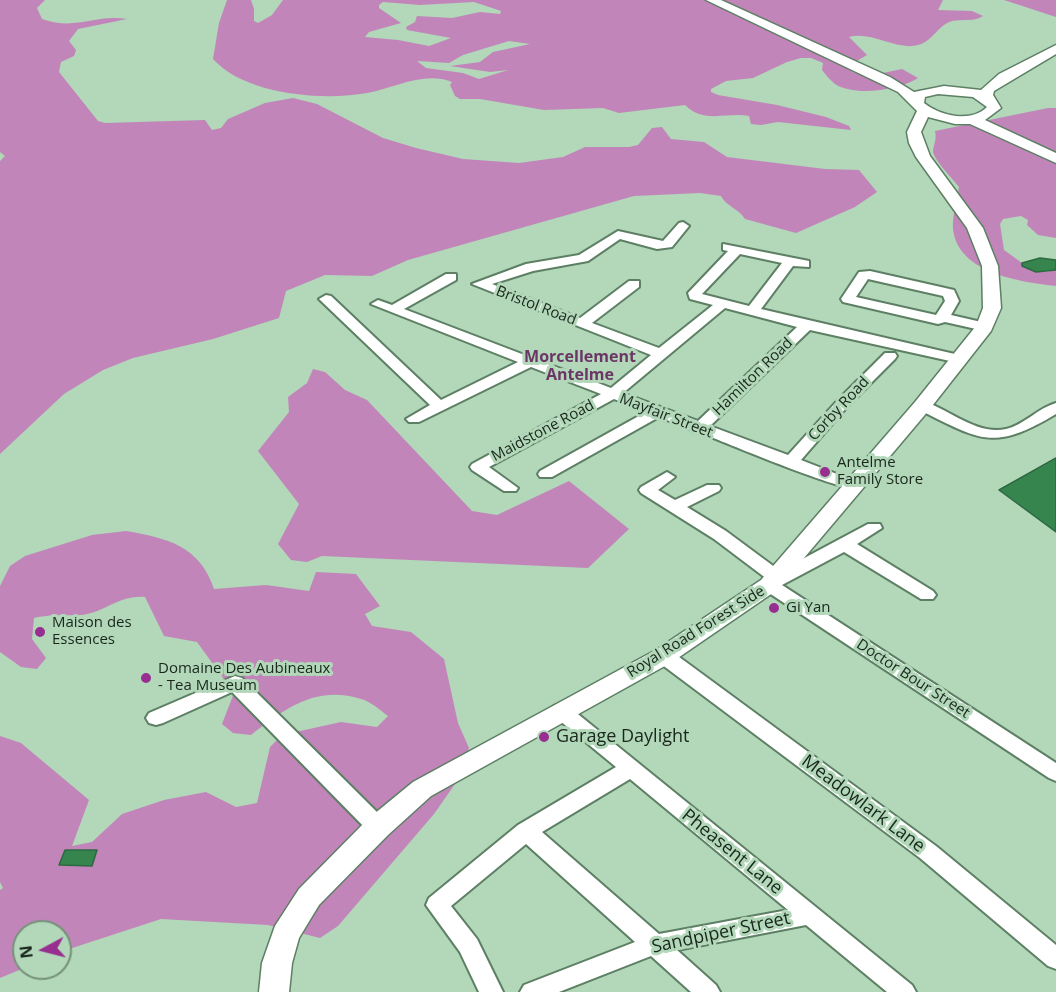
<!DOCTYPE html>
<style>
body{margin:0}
#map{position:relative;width:1056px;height:992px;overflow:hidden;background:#b2d7b9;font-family:"Open Sans",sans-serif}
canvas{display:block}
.north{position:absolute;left:12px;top:920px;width:60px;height:60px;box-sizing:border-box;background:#b2d7b9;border:2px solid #75917a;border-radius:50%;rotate:263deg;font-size:16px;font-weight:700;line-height:24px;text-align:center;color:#19271c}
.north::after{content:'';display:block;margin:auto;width:21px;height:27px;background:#982e90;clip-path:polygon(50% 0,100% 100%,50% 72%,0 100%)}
</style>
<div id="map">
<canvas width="1056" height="992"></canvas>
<div class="north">N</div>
</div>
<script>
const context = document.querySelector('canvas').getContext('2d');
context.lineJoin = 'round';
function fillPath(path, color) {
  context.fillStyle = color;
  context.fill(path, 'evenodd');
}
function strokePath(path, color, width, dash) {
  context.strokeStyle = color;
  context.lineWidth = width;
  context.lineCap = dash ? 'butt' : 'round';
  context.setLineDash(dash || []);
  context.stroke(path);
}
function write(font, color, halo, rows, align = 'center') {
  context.font = font + ' "Open Sans",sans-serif';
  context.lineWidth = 6;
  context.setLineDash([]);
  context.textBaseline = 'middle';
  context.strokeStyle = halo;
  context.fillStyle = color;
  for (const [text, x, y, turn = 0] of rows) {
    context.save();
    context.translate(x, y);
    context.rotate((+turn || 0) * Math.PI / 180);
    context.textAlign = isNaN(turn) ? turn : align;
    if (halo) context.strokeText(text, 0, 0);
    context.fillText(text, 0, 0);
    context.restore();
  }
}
fillPath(new Path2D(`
 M0,0H45L37,8L42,19C76,31 94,14 127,19L78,29L69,41L76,50L74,56L61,62L59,72L98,121L105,123L205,120L212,130L221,128L228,119L265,103L293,98L317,104L383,138L416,148L463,159L519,163L563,157L585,147H629L638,145L652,128L662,127L671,139L704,142L727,157L825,169L859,170L877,192L855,207L796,233L745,219C739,209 726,206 721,196L700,193L634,196L408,260L372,276L325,275L286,291L279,318L213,339L133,358L103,370L64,394L0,454V161L5,156L0,152Z
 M227,0H251L254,9V21L258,23L272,15L283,0H943L938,10L972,11L983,16C975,22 962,19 952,21C938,25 932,42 918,45C897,51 872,31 849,37L867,55L850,65L852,72L869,76L902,69L918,78C899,90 855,97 835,84C830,80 826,75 822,70L823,63L811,58H801L787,62L753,78L726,81L711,89V92L718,95L777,105L826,117L849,126L851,130L778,122L761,125L751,124L749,116C727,112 703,124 685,105L619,113L603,108L544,110L480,99H460L455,96L450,85L452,82C423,71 396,88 367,93C323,101 245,95 213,59L219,23ZM383,2L420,5L474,2L501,11L500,14L480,12L452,18L417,16L415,22L406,27L407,30L451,38L429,46L398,40L365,37L369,32L401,23L379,8V5ZM509,41L530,44L493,52L480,62L450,66L490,72L508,70L479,79L463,73L426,68L417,61L449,63L463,55Z
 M1004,0H1056V17Z
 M1048,108H1056V238L1038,235L1027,225L1028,220L1021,216L1003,219L1000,224L1004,250L1022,263V266L1045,272L1056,270V286C1022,282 958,274 953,229C952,217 957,200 959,187C953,179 933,159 933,151C934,143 937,139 935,131Z
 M313,369L325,372L345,390L367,400L472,511L497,515L569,481L629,529L588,568L322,556L307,562L291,560L278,544L299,504L258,451L289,412L288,397L307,383Z
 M126,531C167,538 200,546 214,589L266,585L309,591L316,572L356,574L380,606L365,614L372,626L411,632L444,659L458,723L469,748L462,774L434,814L338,926L320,938L268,925L161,919L60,952V932H24V968L0,978V890L3,888L0,882V736L21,743L89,800L72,846L92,842L122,814L164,800L206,792L236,807L257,803L270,747L282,735L341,722L377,727L388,716C380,710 370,701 361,699C315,685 285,709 251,735L233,733L222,724L234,693L197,642L164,636L145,597C118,595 105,613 81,615C64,616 51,614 34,618L32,639L46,658L37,669L21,667L0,652V586L10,566L25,556L92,535Z`), '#c285ba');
const water = new Path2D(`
 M1040,258L1056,260V270L1036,272L1022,266V263Z
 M1056,458V532L999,490Z
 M65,850H97L92,866L59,865Z`);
fillPath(water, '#36854f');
strokePath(water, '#2d6940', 1.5);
const minor = new Path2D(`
 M683,222L689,226L672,247L657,249L620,239L588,261L533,271L492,284L580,318L629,281H639V287L592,323L659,348L713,305L690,299L688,293L728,251L723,250V244L809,261V267L793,266L761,309L959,355L966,359L959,363L810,330L710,426L788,455L837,401L885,353H895L897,356L895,359L847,407L801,460L860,483L862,486L860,489C845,493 724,442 701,433L693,432L690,429L659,417L552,477H540L538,474L540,471L646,412L614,399L489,467L518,488L516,491H504L472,470L470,467L472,464L601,394L531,367L419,422H409L406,419L430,405L319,299L326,295L331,296L441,400L518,362L371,304L378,300L392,305L446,274H456V280L404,309L611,388L651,355L472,284L526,264L579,255L618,231L663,241L679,223ZM740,254L782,263L749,306L702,294ZM725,308L797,327L698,421L623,393Z
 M870,271L954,290L959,301L951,315L990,324L992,327L985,331L945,322L938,324L843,302L841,299L859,272ZM868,279L943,296L945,301L936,315L856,297Z
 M922,401C948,408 977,436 1006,429C1024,425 1038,408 1056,403V414C991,453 980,439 917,409L914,406L917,403Z
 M667,472L675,477L658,490L675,500L707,485H719L721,488L719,491L687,507L726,531L780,571L868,524H880L882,528L857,544L933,591L936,595L933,599H921L844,552L782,585L1056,763V781L1049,778L763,589L760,585L767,579L714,539L641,493L639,490L641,487Z
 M664,649L671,651L936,846L1056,945V969L1048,966L920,858L657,661L655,656L657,651Z
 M235,676L242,678L386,821L389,827L386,833L378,835L370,833L232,692L163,723L156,725L149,723L146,718L149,713Z
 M561,704L568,706L912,985L916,992H887L806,925L677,950L716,985L720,992H691L651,956L559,992H520L524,985L635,942L526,844L451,906L477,939L503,992H479L460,952L426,905L429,898L518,825L616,767L554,716L551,711L554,706ZM630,779L788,910L659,934L542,832Z`);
const major = new Path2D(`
 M706,0H721L890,77L914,92L944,86L981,90L999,74L1056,45V54L994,91L993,95L1001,108L985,120L1056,153V163L970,124H955L928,117L921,132L930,156L983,228L998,266L1001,308L991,331L929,410L777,590L672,662L431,796L388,835L319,905L299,938L292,963L289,992H259L262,963L275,926L299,889L368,819L413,782L656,650L761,580L915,402L976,326L983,308L982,266L967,228L916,157L909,143L907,132L917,111L898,92ZM938,94L973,97L987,107C971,123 940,116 924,103L925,97Z`);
strokePath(minor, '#5d7f64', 4);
strokePath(major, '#5d7f64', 3);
fillPath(minor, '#fff');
fillPath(major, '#fff');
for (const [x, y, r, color] of [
 [825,472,6,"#982e90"],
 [774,608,6,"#982e90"],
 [40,632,6,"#982e90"],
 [146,678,6,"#982e90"],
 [544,737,6,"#982e90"]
]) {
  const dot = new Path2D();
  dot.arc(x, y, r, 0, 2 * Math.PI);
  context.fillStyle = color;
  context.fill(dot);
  strokePath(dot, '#b2d7b9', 2);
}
write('15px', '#19271c', '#b2d7b9', [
 ["Bristol Road",536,306,21],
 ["Hamilton Road",753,377,-44],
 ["Corby Road",839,409,-47],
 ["Mayfair Street",666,416,21],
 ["Maidstone Road",543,431,-28],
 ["Royal Road Forest Side",696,632,-32],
 ["Doctor Bour Street",913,679,33]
]);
write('15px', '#19271c', '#b2d7b9', [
 ["Antelme",837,463],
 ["Family Store",837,480],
 ["Gi Yan",786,608],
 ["Maison des",52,623],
 ["Essences",52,640],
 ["Domaine Des Aubineaux",158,669],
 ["- Tea Museum",158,686]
], 'left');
write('bold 16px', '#6b3666', '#b2d7b9', [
 ["Morcellement",580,357],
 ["Antelme",580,375]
]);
write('18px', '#19271c', '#b2d7b9', [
 ["Garage Daylight",556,737]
], 'left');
write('18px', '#19271c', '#b2d7b9', [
 ["Meadowlark Lane",863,804,37],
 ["Pheasent Lane",732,852,39],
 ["Sandpiper Street",721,933,-12]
]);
</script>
